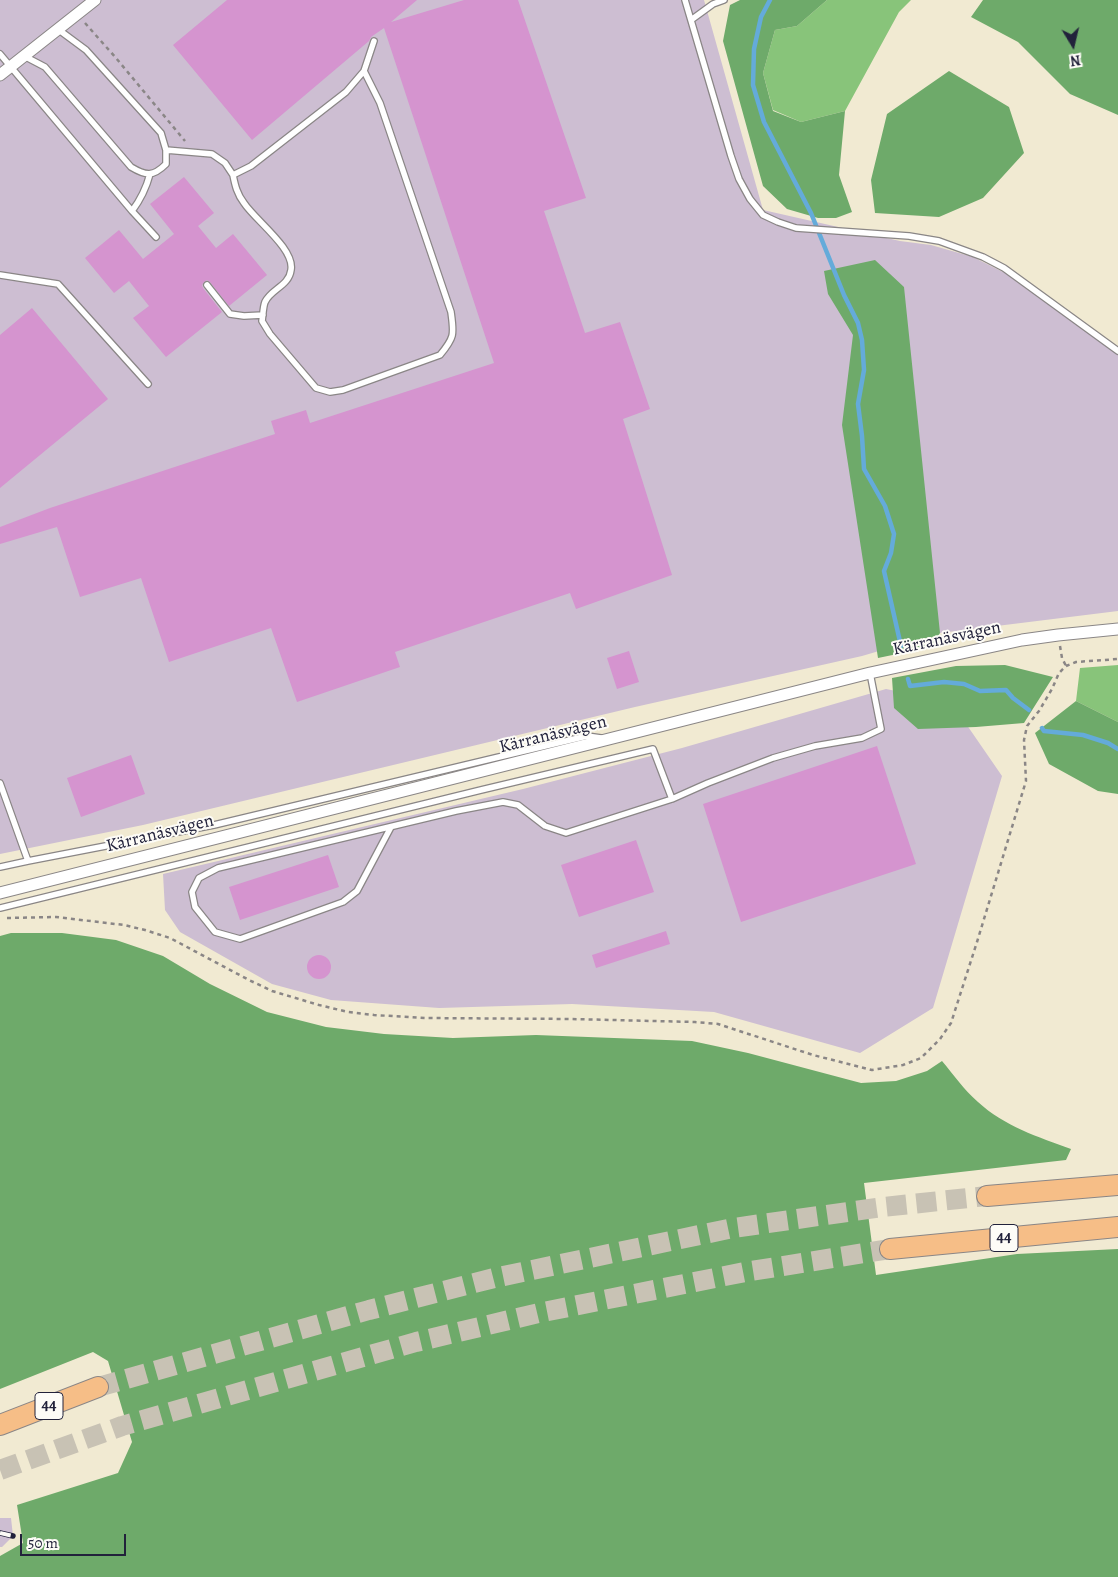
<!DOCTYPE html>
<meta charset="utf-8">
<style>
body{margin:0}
#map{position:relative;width:1118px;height:1577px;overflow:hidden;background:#f1ead2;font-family:Alegreya,serif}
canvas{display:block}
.north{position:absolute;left:1048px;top:20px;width:50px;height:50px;-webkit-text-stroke:4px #fdfcf7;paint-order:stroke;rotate:171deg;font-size:14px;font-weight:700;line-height:20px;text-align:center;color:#22223b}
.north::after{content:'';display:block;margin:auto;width:18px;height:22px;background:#22223b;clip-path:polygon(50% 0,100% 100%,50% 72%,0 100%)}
.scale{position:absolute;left:20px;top:1534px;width:106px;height:22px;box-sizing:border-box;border:2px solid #22223b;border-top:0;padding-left:6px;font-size:15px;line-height:18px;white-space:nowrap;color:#22223b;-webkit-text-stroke:4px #fdfcf7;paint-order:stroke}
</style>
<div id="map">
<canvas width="1118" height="1577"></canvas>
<div class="north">N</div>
<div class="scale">50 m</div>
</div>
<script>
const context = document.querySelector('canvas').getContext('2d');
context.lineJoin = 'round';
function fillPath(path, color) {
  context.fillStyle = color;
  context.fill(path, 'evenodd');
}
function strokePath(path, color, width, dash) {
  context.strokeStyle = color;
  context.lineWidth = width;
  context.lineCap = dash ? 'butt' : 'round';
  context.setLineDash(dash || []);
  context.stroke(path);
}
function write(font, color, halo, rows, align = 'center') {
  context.font = font + ' Alegreya,serif';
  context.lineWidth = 4;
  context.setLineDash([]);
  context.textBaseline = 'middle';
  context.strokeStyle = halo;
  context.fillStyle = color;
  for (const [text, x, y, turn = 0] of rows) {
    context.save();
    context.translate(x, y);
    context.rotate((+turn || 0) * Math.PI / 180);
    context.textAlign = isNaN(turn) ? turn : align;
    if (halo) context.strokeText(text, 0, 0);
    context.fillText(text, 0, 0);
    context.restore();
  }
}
fillPath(new Path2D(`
 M0,0H704L763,210L900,241L931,245L973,257L1005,273L1118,355V611L940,633L862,656L635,707L143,825L0,854Z
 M886,689L951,702L1002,776L933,1008L860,1053L714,1012L572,1004L439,1008L331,1000L272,984L180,932L165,910L163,874L523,789L682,748Z
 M0,1518H11L13,1536L2,1547H0Z`), '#cdbed2');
fillPath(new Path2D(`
 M827,0H911L899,12L845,111L801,122L773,110L763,73L775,30L797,26Z
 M1118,665V722L1076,701L1080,668Z`), '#88c47a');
fillPath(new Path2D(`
 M740,0H827L797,26L775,30L763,73L773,111L801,122L845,111L839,175L852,212L836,218H818L787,209L763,186L723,41L730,5Z
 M983,0H1118V115L1070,94L1018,42L971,17Z
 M949,71L1009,107L1024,153L983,198L939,217L875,213L871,180L887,114Z
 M875,260L904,287L940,633L931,647L878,658L842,425L853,335L828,294L824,271Z
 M1005,665L1053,677L1024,723L976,727L918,729L894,708L892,678L956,666Z
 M1076,701L1118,722V794L1098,791L1049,764L1035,733Z
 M11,933H62L116,940L163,956L210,984L267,1012L326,1027L384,1034L453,1038L536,1035L692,1041L748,1053L861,1083L896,1081L927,1071L942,1061C954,1075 964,1090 978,1102C1004,1126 1038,1137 1071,1149L1066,1160L864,1183L876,1275L1017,1254L1118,1249V1577H0V1556L23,1543L17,1505L118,1473L132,1442L108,1361L93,1352L0,1389V936Z`), '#6eaa6a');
strokePath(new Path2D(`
 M770,0L761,17L754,49L753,85L764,122L811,213L844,295L858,323L862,340L864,370L858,404L862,436L864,469L885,506L894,534L891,553L884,571L901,646
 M908,679L910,686L944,682L964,684L980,691L1006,690L1013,698L1029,710
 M1042,728L1044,731L1083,735L1108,743L1118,749`), '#64abda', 4.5);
fillPath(new Path2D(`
 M227,0H417L391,22L464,0H518L586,198L544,211L585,333L620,322L650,409L623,419L672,575L576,609L570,593L395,652L400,667L297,702L271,628L169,662L141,578L80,597L57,527L0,544V527L50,508L275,434L271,421L306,410L310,423L494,363L384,28L371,37L369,41L252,140L173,45Z
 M184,177L214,213L198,226L216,248L233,234L267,275L229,306L210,282L207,280L204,282L202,285L203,288L222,312L166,357L133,318L149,306L129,281L114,293L85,258L119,230L143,259L174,234L150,204Z
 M32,308L108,399L0,488V335Z
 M629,651L639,682L617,689L607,658Z
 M877,746L916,864L741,922L703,804Z
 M131,755L145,794L81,817L67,778Z
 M636,840L654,892L579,917L561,865Z
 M328,855L339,887L240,920L229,887Z
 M666,931L670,944L596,968L592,955Z
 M307 967a12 12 0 1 1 24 0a12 12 0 1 1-24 0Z`), '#d594cf');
strokePath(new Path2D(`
 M98,1387L369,1310L494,1278L733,1228L883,1207L987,1196
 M0,1470L122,1426L416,1342L543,1312L745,1272L890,1249`), '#c8c2b4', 20, [20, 10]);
const lane = new Path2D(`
 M685,0L731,156L739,179L750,199L763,215L778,222L796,228L909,236L939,241L983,257L1004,268L1118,351
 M691,20L713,4L724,0
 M59,30L86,50L161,133L166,150L212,154L225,163L233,175L251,166L346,92L364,71
 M0,54L132,211L156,237
 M24,56L45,67L131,167C146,176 153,177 166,164V150
 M233,175C235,185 237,194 244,203C255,220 295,249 291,270C289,286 271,289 265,302C263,307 263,315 262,321L270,334L316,388L330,392L343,390L440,355C455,337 454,334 451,312L380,103L364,71L374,41
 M132,211C141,199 146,189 150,174
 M0,275L58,284L148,384
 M207,285L230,314L244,316L263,315
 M0,783L28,861L214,825L587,736L601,738
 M391,827L357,891L343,902L240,939L215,932L195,907L192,892L199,878L218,868L456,811L503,802L518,805L545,826L566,833L672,799L708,783L773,758L815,746L862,738L881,729L870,673
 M0,867L28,861
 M0,908L481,790L653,749L672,799`);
const street = new Path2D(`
 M0,75L95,0
 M0,893L870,673L1022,640L1058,635L1118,629`);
const highway = new Path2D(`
 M987,1196L1118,1185
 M890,1249L1118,1227
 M0,1425L98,1387`);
strokePath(lane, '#8a8686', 8);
strokePath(street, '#8a8686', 13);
strokePath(highway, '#8a8686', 22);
strokePath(new Path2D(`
 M85,23L116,58L185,141
 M1060,646L1062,658L1066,666
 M7,918L56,917L124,925L145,930L170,938L249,980L272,991L319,1005L348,1012L374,1015L425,1018L571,1019L695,1022L718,1024L813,1055L872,1070L903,1065L921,1058L940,1039L951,1023L977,942L1026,781L1024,740L1027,726L1039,711L1052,689L1059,673L1066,666L1076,662L1118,659`), '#8a8686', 2.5, [4, 4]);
strokePath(lane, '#fff', 5.5);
strokePath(street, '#fff', 11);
strokePath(highway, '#f6be87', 20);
const rail = new Path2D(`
 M0,1533L13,1536`);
strokePath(rail, '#22223b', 5.5);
strokePath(rail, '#fdfcf7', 4, [11]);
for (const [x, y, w] of [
 [1004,1238,28],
 [49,1406,28]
]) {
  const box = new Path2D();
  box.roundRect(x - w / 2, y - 13.5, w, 27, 4);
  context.fillStyle = '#fdfcf7';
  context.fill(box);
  strokePath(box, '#22223b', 1);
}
write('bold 16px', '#22223b', null, [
 ["44",1004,1238],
 ["44",49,1406]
]);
write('18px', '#22223b', '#fdfcf7', [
 ["Kärranäsvägen",947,639,-12],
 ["Kärranäsvägen",553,735,-14],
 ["Kärranäsvägen",160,834,-14]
]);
</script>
